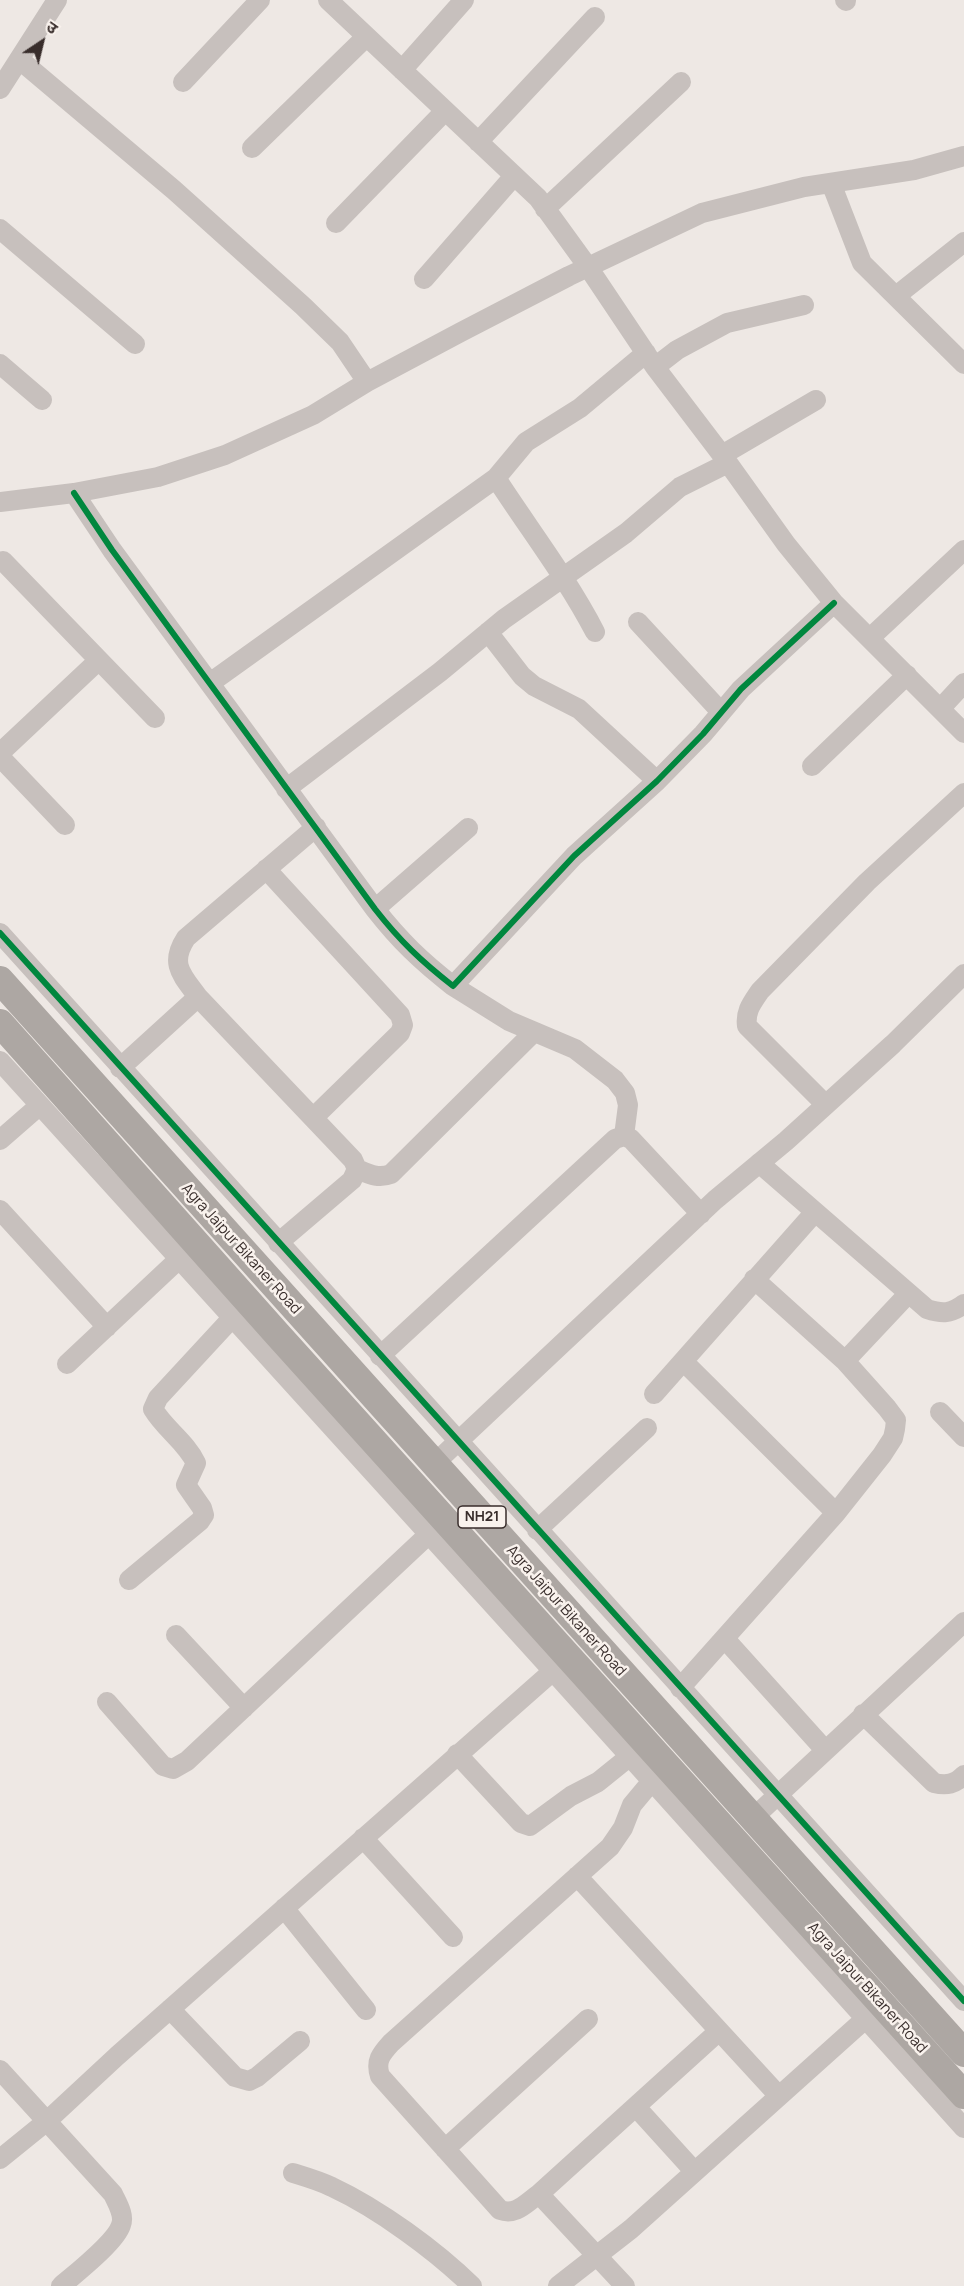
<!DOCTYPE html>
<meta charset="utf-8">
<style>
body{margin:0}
#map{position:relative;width:964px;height:2286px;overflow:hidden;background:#eee8e4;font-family:Manrope,"Noto Sans Devanagari",sans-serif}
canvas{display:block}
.north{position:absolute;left:12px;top:12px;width:60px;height:60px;-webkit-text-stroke:4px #f9f2ed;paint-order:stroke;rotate:35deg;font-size:16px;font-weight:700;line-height:24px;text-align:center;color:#382d2b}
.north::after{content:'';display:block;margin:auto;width:21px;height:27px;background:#382d2b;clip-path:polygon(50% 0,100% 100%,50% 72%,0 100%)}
</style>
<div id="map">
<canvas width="964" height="2286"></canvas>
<div class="north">उ</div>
</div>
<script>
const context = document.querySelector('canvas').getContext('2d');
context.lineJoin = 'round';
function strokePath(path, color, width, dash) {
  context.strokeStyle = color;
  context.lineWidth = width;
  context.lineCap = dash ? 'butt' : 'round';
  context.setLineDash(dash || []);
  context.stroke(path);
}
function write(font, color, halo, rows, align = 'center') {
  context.font = font + ' Manrope,sans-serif';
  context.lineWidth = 5;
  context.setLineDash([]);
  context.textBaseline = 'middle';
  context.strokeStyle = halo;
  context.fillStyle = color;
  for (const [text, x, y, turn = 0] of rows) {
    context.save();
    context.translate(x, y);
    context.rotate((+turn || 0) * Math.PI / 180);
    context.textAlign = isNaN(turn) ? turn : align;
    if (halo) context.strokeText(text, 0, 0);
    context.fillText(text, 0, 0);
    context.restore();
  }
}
strokePath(new Path2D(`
 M328,0L538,198L588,267L655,367L728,463L786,544L834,603L964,733
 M845,0L846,1
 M20,60L174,190L303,306L340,342L367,382
 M402,70L464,0
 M183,82L260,0
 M0,89L57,0
 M478,142L595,17
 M252,148L366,37
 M831,183L862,263L964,364
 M545,209L681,82
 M336,223L445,111
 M0,229L135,344
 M424,279L514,176
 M896,296L964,242
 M0,364L42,400
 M655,367L677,350L727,323L804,305
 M722,455L816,400
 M74,493L112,550L375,909C400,941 421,961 453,986L574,856L657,781L703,734L741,689L834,603
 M0,502L74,493L158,477L225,455L313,415L367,382L461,332L569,276L702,213L804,187L914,170L964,156
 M3,561L155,718
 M638,622L721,712
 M488,632L522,676L534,686L579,709L657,781
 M595,632C567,578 529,529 496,478L526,442L580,408L646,353
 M870,638L964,550
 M210,683L496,478
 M940,709L964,683
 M0,753L99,660
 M0,757L65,825
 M812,766L907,675
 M286,789L440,672L504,619L626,533L680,487L728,463
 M266,869L400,1015L403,1025L400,1033L313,1118
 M375,909L468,828
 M0,933L964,2001
 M453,986L509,1021L575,1049L615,1080L625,1093L628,1105L624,1136
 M0,1061L553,1671L964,2128
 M120,1068L198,997
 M826,1105L747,1026C745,1011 752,1003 760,991L867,882L964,793
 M0,1140L39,1106
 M759,1163L927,1309C942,1314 951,1314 964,1304
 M357,1169C369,1174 378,1179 391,1174L534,1032
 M0,1210L107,1327
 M278,1243L352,1180L357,1169L353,1160L198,997C182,975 169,964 186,938L316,827
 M380,1356L615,1139L624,1136L631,1139L701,1214
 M845,1361L908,1294
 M684,1362L836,1513
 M67,1364L179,1259
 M654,1394L815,1212
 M940,1412L964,1437
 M434,1464L715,1200L786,1141L893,1044L964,974
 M537,1530L647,1428
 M129,1580L200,1521L204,1515L202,1508L186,1485L196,1463C186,1442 165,1429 153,1409L158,1398L232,1318
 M176,1635L244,1708
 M725,1639L825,1750
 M680,1688L836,1513L882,1455L893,1438L895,1429L896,1420L887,1408L845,1361L754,1279
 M107,1702L163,1766L173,1769L187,1761L428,1535
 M863,1714L934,1783C947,1786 955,1784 964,1775
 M457,1754L521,1823L530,1826L571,1796L598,1782L629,1757
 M652,1781L632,1805L623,1828L610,1847L391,2043C381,2054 375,2061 380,2076L500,2210C516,2216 526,2203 539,2194L719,2031
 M753,1818L964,1622
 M363,1838L453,1937
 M577,1876L779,2096
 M284,1908L366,2010
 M170,2009L235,2077L249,2081L257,2077L300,2041
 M0,2070L113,2194C117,2203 125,2215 121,2225C116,2242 75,2274 61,2286
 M636,2107L694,2171
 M445,2149L588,2019
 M0,2159L47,2121L117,2056L553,1671
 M293,2173C306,2177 320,2181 332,2187C379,2209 435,2250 472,2286
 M539,2194L625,2286
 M558,2286L631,2229L873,2012`), '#c7c0bd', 20);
strokePath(new Path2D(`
 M0,980L964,2053
 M0,1023L278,1335L964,2095`), '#ada7a3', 28);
strokePath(new Path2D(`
 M74,493L112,550L375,909C400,941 421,961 453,986L574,856L657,781L703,734L741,689L834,603
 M0,933L964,2001`), '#00873e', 6);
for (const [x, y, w] of [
 [482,1517,48]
]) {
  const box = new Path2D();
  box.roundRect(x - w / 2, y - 11, w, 22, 4.5);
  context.fillStyle = '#f9f2ed';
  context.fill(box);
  strokePath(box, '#382d2b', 1.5);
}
write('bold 14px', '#382d2b', null, [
 ["NH21",482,1517]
]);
write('15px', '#382d2b', '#f9f2ed', [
 ["Agra Jaipur Bikaner Road",241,1249,48],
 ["Agra Jaipur Bikaner Road",566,1611,48],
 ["Agra Jaipur Bikaner Road",867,1988,48]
]);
</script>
